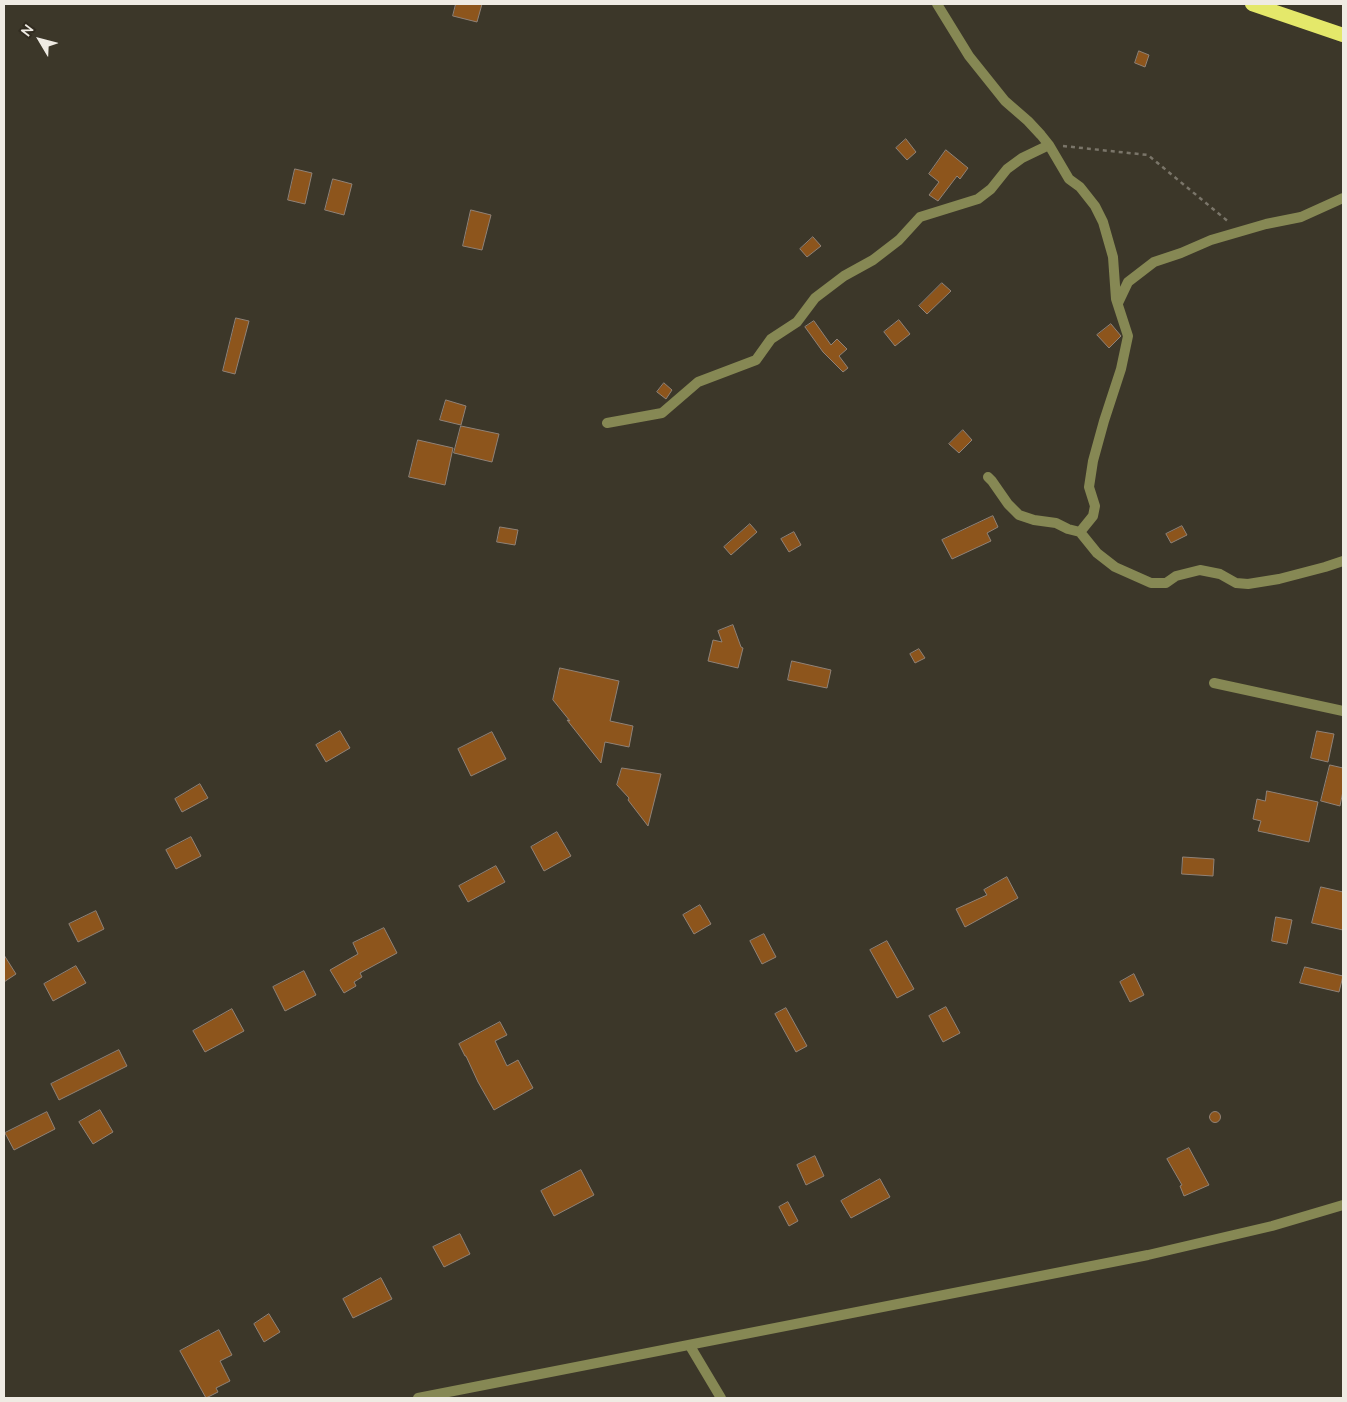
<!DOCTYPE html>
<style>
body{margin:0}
#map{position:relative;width:1347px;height:1402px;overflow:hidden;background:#3c3729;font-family:"Nunito Sans",sans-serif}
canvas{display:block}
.frame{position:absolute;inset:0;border:5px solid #efebe3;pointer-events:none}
.north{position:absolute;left:15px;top:15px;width:50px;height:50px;-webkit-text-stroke:4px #322c20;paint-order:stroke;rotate:307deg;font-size:14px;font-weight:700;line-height:20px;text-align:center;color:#efebe3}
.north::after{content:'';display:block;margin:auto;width:18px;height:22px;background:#efebe3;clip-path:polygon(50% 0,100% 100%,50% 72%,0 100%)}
</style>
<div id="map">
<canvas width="1347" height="1402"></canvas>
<div class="frame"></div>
<div class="north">N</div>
</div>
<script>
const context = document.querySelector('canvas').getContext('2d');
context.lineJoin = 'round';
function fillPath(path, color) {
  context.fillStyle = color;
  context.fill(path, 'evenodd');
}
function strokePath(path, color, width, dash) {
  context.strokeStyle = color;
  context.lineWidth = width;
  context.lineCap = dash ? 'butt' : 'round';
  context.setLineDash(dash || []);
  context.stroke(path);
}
const building = new Path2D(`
 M456,4H482L477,22L453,16Z
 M1139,51L1149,55L1145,67L1135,63Z
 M906,139L916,152L907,160L896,148Z
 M946,150L968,168L960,179L957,176L938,201L929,195L939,182L929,174Z
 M295,169L312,173L305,204L288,200Z
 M333,179L352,184L344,215L325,210Z
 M471,210L491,215L482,250L463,246Z
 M813,237L821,246L807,257L800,249Z
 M942,283L951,291L927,314L919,306Z
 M236,318L249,321L235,374L223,371Z
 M899,320L910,334L895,346L884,332Z
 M814,321L831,345L837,339L847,349L839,356L848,368L843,372L823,352L805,327Z
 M1111,324L1121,336L1109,348L1097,335Z
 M664,383L672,390L666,399L657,392Z
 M446,400L466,406L461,425L440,420Z
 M461,426L499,434L492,462L454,453Z
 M963,430L972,440L959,453L949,444Z
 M418,440L453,448L445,485L409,477Z
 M993,516L998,527L987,533L991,541L952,559L942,540Z
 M750,524L757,532L731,555L724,547Z
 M1182,526L1187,535L1171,543L1166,534Z
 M500,527L518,530L515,545L497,542Z
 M794,532L801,545L789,552L781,539Z
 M733,625L741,647L743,648L738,668L708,661L713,640L722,642L718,631Z
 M919,649L925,658L915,663L910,654Z
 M792,661L831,670L827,688L788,680Z
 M560,668L619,681L610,721L633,726L629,747L605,742L601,763L567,720L570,721L553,700Z
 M340,731L350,748L326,762L316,745Z
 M1317,731L1334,734L1328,762L1311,758Z
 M492,732L506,759L471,776L458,749Z
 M1330,765L1343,768V791L1340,806L1321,801Z
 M622,768L661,774L648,826L628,800L629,798L617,785Z
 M200,784L208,798L182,812L175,799Z
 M1267,791L1318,802L1309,842L1258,831L1261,821L1253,819L1257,799L1265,801Z
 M557,832L571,856L544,871L531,847Z
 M191,837L201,856L176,869L166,850Z
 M1183,857L1214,859L1213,876L1182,874Z
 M496,866L505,882L468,902L459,886Z
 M1007,877L1018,898L965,927L956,909L987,895L984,890Z
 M1321,887L1343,892V930L1312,923Z
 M700,905L711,924L694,934L683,915Z
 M96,911L104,929L78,942L69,924Z
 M1276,917L1292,920L1287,944L1272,941Z
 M384,928L397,953L360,973L362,977L354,982L356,986L344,993L330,970L358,954L353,943Z
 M764,934L776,957L762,964L750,941Z
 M887,941L914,989L897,998L870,950Z
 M4,955L16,974L4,982Z
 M76,966L86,983L53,1001L44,984Z
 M1305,967L1343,976L1339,992L1300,983Z
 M304,971L316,995L285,1011L273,987Z
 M1134,974L1144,995L1130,1002L1120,982Z
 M946,1007L960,1033L943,1042L929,1016Z
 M786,1008L807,1046L796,1052L775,1014Z
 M232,1009L244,1031L205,1052L193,1031Z
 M500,1022L507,1035L495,1041L507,1066L518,1060L533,1088L494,1110L478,1082L466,1056H465L459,1044Z
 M119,1050L127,1066L59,1100L51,1084Z
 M100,1110L113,1132L93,1144L79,1122Z
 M1209.5 1117a5.5 5.5 0 1 1 11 0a5.5 5.5 0 1 1-11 0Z
 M47,1112L55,1129L14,1150L5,1133Z
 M1189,1148L1209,1185L1184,1196L1180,1186L1182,1185L1167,1159Z
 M815,1156L824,1176L806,1185L797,1165Z
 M581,1170L594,1195L554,1216L541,1191Z
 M880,1179L890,1197L851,1218L841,1201Z
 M788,1202L798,1221L789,1226L779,1207Z
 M460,1234L470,1254L444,1267L433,1247Z
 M381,1278L392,1299L353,1318L343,1299Z
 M269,1314L280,1332L264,1342L254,1324Z
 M219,1330L232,1355L220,1361L230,1381L216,1388L218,1392L206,1398L180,1351Z`);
fillPath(building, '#8d551c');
strokePath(building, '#908277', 1);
strokePath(new Path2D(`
 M1063,146L1148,155L1230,223`), '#7a7569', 2.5, [4, 4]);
strokePath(new Path2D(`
 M937,4L969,56L1005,101L1028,121L1041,135L1049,145L1069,179L1080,187L1095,206L1103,222L1113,257L1116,299L1128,336L1121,369L1104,421L1093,461L1089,487L1095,506L1093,516L1080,532
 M1118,303L1128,282L1154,262L1181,253L1211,240L1266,224L1301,217L1343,198
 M607,423L662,413L698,382L756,360L771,339L797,322L815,298L844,276L873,260L899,240L920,217L978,199L991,189L1007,169L1022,158L1049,145
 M988,477L992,481L1008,504L1019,515L1034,520L1056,523L1068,529L1080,532L1097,553L1115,567L1151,583H1166L1176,576L1200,570L1220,574L1236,583L1248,584L1279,579L1325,567L1343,561
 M1214,683L1343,711
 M690,1346L721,1398
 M418,1398L1148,1255L1272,1226L1343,1205`), '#868854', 10);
strokePath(new Path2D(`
 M1252,4L1343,35`), '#e4e86a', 14);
</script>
